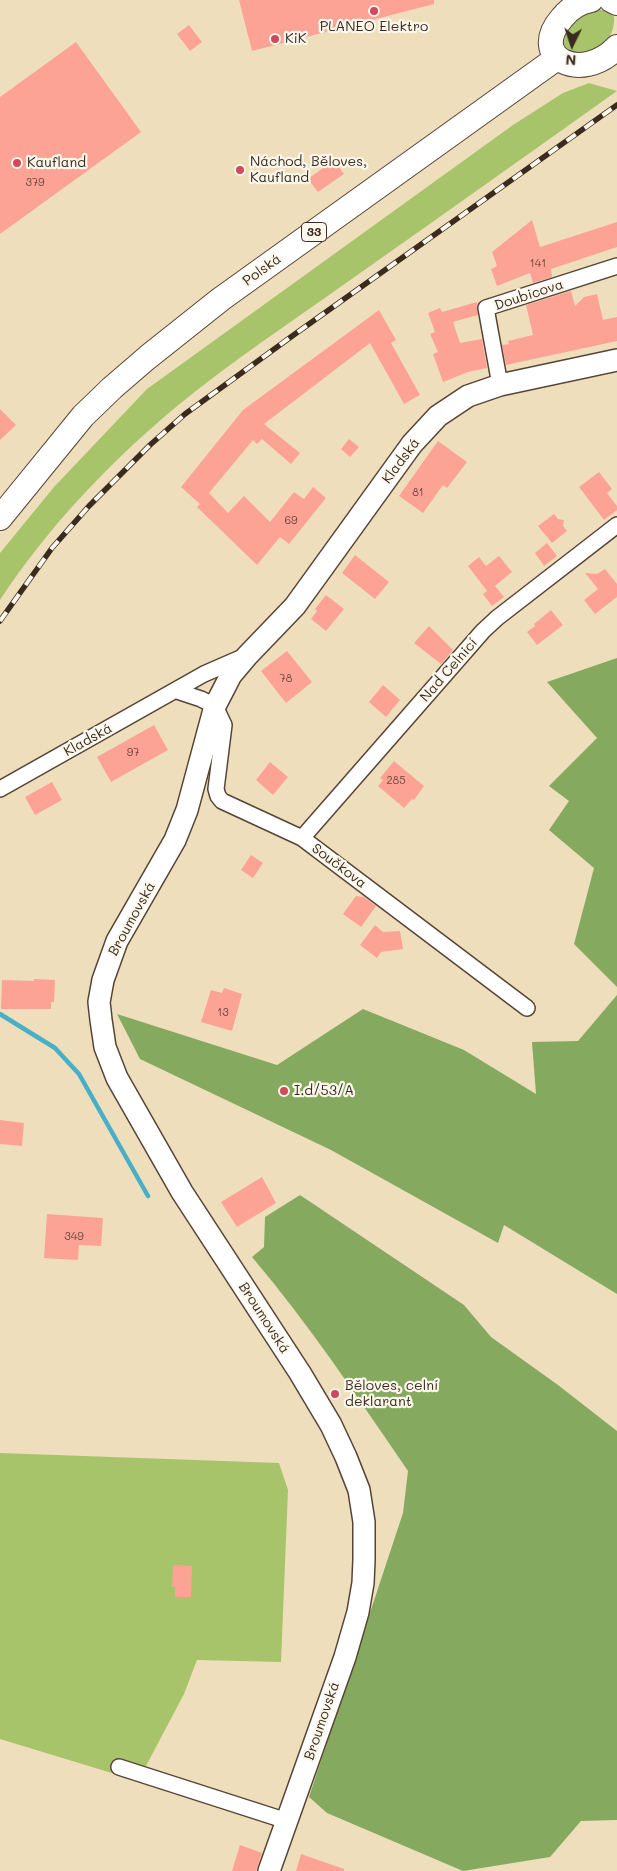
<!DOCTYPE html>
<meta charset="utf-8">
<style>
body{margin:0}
#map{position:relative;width:617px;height:1871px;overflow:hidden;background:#efdebc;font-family:Mali,sans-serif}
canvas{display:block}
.north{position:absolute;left:547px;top:20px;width:50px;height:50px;-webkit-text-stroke:4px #fbf7ec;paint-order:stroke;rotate:184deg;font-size:14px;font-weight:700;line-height:20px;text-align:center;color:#3b2a1e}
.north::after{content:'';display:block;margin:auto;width:18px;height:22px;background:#3b2a1e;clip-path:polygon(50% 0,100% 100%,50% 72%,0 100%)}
</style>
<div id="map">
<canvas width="617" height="1871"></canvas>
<div class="north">N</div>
</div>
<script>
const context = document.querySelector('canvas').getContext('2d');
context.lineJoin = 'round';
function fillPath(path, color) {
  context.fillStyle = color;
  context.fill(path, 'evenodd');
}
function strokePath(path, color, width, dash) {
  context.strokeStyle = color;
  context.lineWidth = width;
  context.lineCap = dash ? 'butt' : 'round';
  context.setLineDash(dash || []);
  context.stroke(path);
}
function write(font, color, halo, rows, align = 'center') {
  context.font = font + ' Mali,sans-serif';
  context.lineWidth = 4.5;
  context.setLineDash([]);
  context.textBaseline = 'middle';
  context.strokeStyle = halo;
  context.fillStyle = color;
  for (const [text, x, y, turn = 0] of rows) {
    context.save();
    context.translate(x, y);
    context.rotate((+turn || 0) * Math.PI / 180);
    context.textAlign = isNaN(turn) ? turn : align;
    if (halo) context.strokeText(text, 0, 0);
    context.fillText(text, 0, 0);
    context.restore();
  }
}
fillPath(new Path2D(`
 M597,10H606L614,17C617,61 544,65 569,29C576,18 585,13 597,10Z
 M589,83L617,91C527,155 437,219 346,283C290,323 229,363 176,407C109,463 48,527 0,600V553L54,487L147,389L513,125L563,93Z
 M0,1453L279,1463L288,1490L281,1662L197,1660L184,1694L138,1781L0,1739Z`), '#a7c46b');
fillPath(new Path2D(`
 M617,658V987L574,944L594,868L549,830L569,801L549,786L597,738L547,682Z
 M617,995V1294L504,1225L498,1243L331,1150L140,1059L117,1014L277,1065L363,1009L464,1050L536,1094L532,1042L578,1041Z
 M300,1195L464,1305L491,1337L558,1385L617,1431V1820L581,1821L550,1857L463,1871L327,1813L309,1797L403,1513L408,1471C358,1398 309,1324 252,1257L264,1247L265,1217Z`), '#85aa5f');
strokePath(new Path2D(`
 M0,1014L55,1048L79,1074L148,1196`), '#47b0c6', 4.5);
fillPath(new Path2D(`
 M239,0H434V4L252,51Z
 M189,25L202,42L190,51L177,34Z
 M76,42L141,132L0,234V97Z
 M334,160L344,174L318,192L308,179Z
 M532,220L540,247L617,222V247L551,269L552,277L533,283L530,273L497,286L491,269L497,266L492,252Z
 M571,291L575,306L584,297L597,294L603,320L617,317V341L506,365L502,345L509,344L508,341L533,335L526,305Z
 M477,302L478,315L453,322L460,343L482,339L487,368L468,372L443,382L433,354L438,352L430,334L435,332L428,313L440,308L442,312Z
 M379,310L396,340L391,343L420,395L404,404L370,343L264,424L300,453L291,464L262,439L257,444L253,440L209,493L228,513L244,496L270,522L294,492L304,499L313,487L326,498L289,544L280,537L257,565L197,507L200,504L181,487L243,410Z
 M0,409L16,425L0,440Z
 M349,439L359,447L350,457L341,449Z
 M438,441L467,462L447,488L443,485L423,513L399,496Z
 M599,472L612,489L607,493L617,506V510L604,520L579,487Z
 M554,514L558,519L564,520L563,526L567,531L552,543L538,526Z
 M547,543L557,556L544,566L535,553Z
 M355,555L389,582L375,599L342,573Z
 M499,556L512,572L495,586L504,597L492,606L483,594L487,591L468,566L479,557L486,566Z
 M605,569L617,584V597L595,614L584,600L598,589L585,573L597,574Z
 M326,595L344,609L326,631L311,619L317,611L315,609Z
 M551,610L563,625L537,645L527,632L535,626L534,624Z
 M429,626L453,650L441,664L414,643Z
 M287,651L312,682L286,703L261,671Z
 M383,685L400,700L386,717L369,702Z
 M154,725L168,750L111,782L97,757Z
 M394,761L424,786L414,800L412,799L404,808L378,786L383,780L380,778Z
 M270,762L288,777L273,795L256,780Z
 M52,782L62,800L35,815L25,797Z
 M251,855L263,863L253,878L241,870Z
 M356,896L364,897L376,906L361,927L343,914Z
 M375,925L383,932L400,931L403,949L381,952L377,958L360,945Z
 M34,979L55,980L54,1002H51V1009H1L2,980L34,981Z
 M224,988L242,994L232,1031L201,1022L211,990L222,993Z
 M0,1120L24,1123L22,1146L0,1144Z
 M262,1177L276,1203L237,1227L221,1202Z
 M47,1214L103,1218L101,1246L79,1245L78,1260L44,1258Z
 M173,1565L192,1566L191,1597H175V1587H172Z
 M240,1845L262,1853L256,1871H232Z
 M301,1854L344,1869V1871H296Z`), '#fda396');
const street = new Path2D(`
 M500,385L486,308L617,266
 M177,691L201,699L215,706L224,725L216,789L218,796L222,801L302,838L527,1008
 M0,789L204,674L243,657
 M302,838L483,631L497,618L617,525
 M119,1767L287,1821`);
const secondary = new Path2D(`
 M269,1871L345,1657L358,1612L363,1583L364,1560V1522L359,1490L346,1457L331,1425L300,1373L182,1192L117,1078L105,1047L101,1020L99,1002L103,980L117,941L175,840L187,810L215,706L231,675L247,656L295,606L412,444L438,416L468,396L500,385L617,360`);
const primary = new Path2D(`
 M591,0C580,2 569,9 562,18C527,58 582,84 617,47
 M611,0L617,3
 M0,518L83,416L112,388L148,357L221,299L557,58`);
strokePath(street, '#564536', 18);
strokePath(secondary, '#564536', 24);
strokePath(primary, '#564536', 26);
strokePath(street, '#fff', 15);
strokePath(secondary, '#fff', 21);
strokePath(primary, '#fff', 24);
const rail = new Path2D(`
 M0,621L52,548L89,506L150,445L185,414L295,334L617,105`);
strokePath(rail, '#3b2a1e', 5.5);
strokePath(rail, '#fbf7ec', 4, [11]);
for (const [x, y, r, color] of [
 [374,11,5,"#d1495b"],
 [275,39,5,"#d1495b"],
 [17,163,5,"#d1495b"],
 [240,170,5,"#d1495b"],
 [284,1091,5,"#d1495b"],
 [335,1394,5,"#d1495b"]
]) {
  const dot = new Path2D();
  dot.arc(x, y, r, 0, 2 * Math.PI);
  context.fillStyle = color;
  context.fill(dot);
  strokePath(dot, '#fbf7ec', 2);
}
write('11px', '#6c483c', null, [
 ["379",35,183],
 ["141",538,264],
 ["81",418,493],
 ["69",291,521],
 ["78",286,679],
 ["97",133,753],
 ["285",396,781],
 ["13",223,1013],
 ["349",74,1237]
]);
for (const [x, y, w] of [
 [314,232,25]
]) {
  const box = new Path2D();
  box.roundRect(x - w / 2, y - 9.5, w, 19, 4);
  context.fillStyle = '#fbf7ec';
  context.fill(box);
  strokePath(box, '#3b2a1e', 1);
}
write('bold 12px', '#3b2a1e', null, [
 ["33",314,232]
]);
write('14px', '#3b2a1e', '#fbf7ec', [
 ["PLANEO Elektro",374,27,"center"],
 ["KiK",285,39],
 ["Náchod, Běloves,",250,162],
 ["Kaufland",250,178],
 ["Kaufland",27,163],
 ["I.d/53/A",294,1091],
 ["Běloves, celní",345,1386],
 ["deklarant",345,1402]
], 'left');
write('14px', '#3b2a1e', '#fbf7ec', [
 ["Polská",262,270,-36],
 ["Doubicova",529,295,-18],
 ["Kladská",401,461,-53],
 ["Nad Celnicí",449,670,-49],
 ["Kladská",88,740,-29],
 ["Součkova",339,866,37],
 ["Broumovská",132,919,-61],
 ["Broumovská",264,1318,57],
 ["Broumovská",322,1721,-71]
]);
</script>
